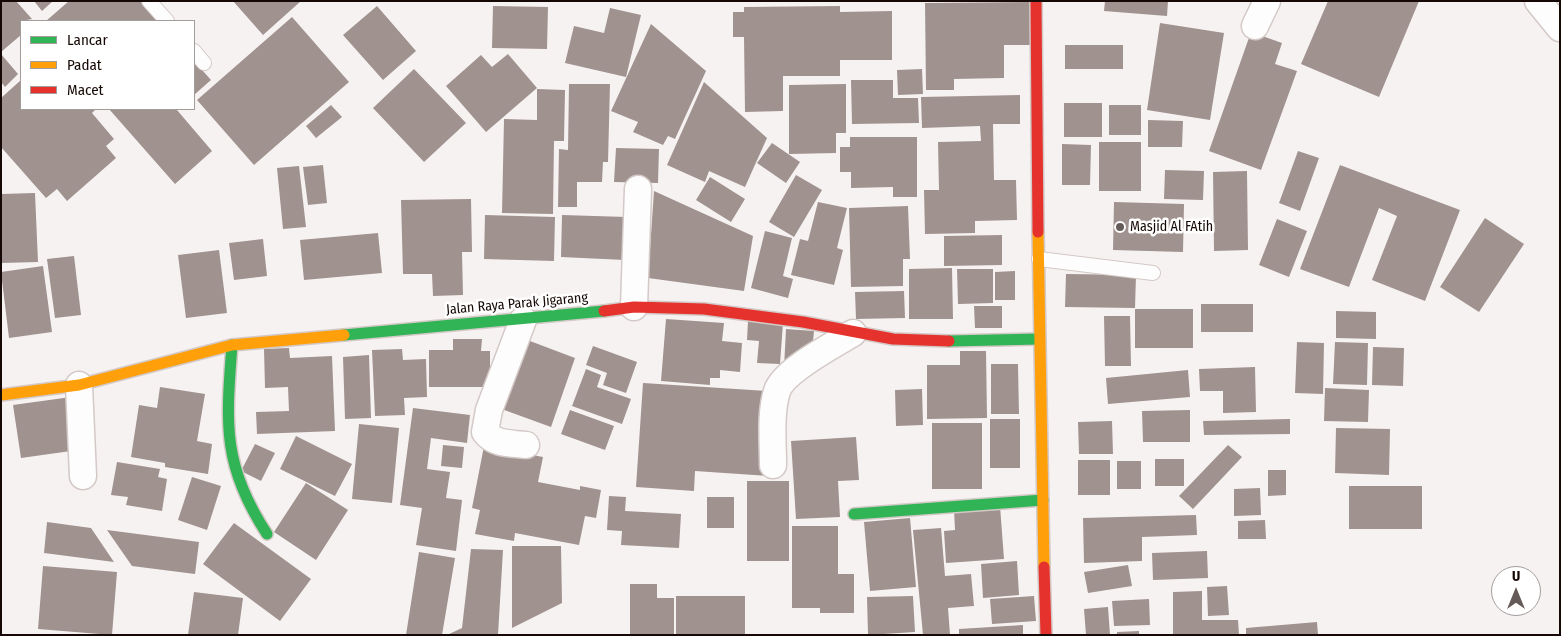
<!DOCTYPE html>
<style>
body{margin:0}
#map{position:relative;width:1561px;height:636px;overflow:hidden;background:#f7f2f2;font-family:"Fira Sans Condensed",sans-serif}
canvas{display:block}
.frame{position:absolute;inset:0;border:2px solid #160905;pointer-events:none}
.legend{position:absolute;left:20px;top:20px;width:175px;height:90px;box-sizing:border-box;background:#fff;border:1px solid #a29d9b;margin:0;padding:6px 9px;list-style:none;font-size:15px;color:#160905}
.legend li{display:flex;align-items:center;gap:10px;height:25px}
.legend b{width:25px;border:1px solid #a29d9b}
.north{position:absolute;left:1491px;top:566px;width:50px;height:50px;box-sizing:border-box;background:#fff;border:1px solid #a29d9b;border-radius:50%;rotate:0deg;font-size:14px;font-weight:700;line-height:20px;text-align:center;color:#160905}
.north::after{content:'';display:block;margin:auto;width:18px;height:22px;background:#655b58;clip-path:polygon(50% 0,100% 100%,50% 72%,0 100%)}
</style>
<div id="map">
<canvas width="1561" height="636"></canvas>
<div class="frame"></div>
<ul class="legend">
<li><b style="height:6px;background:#30b455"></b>Lancar</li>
<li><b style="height:6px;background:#ff9f0a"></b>Padat</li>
<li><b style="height:6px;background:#e5322d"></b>Macet</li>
</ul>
<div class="north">U</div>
</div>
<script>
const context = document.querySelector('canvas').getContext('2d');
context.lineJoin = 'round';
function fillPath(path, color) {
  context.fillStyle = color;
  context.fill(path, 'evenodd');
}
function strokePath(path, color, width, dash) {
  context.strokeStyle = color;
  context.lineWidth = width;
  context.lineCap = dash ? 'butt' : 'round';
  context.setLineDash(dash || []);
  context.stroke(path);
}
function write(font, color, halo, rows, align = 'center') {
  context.font = font + ' "Fira Sans Condensed",sans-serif';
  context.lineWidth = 5;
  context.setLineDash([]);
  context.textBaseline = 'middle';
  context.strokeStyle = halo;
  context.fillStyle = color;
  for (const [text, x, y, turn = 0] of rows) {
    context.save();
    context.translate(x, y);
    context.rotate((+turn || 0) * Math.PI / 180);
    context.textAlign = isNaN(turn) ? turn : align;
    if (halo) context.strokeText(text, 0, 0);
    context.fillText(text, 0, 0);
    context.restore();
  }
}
fillPath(new Path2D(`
 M1,1H16L32,19L21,21V35L1,52Z
 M34,1H53L42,11Z
 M69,1H141L158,21H46Z
 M233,1H301L263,35Z
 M1105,1H1168L1167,16L1104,11Z
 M1328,1H1419L1379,97L1301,64Z
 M1032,2V45H1004V78L954,79V90H926L925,3Z
 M377,6L416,51L383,80L343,35Z
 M493,6L548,7L547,49L492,48Z
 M840,6V12L892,11V60H840V76H783V111L745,112L744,37H733V12H744V7Z
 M610,8L641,15L626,77L565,63L574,26L604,33Z
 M292,17L349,82L254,165L197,100Z
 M1160,23L1224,33L1210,120L1147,110Z
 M651,24L706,71L675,139L668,136L663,145L633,132L638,122L611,111Z
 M1251,32L1282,43L1275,64L1297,71L1261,170L1209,151Z
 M1065,45H1123V69H1065Z
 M1,54L18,74L5,87L1,82Z
 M508,54L537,88L486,132L446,86L481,55L492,67Z
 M194,61L211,80L194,95Z
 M414,69L466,123L424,162L373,108Z
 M922,69L923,94L898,95L897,70Z
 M21,80V109H96L92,113L114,139L106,146L116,158L67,201L57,189L46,198L1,147V98Z
 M851,80H893V98H918L919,123L852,124Z
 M704,82L767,138L745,187L709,171L705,182L667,165Z
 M569,84H610L608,162H603L602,182H577V207H558L559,149L568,150Z
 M846,84V133H836V153L789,154V85Z
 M537,89L565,90L564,141H554L553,214L502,213L504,119L537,120Z
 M1020,95V124H993L994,180H1016L1017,220L975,221V233L925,234L924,190H939L938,142L981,141L980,126L922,128L921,97Z
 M1064,103H1102V137H1064Z
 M331,105L342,117L316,138L306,126Z
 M1109,105H1141V135H1109Z
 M109,109H178L177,110L212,151L175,184Z
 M1148,120L1183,121L1182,147H1148Z
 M850,137H917V197H893V187L851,188V172H840V147H850Z
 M1099,142H1141V191H1099Z
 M772,143L800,162L786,183L757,163Z
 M1062,144L1091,145L1090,185H1062Z
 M616,148L659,149L658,183L614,182Z
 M1298,151L1319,158L1300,211L1279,203Z
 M323,165L327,203L308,205L303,167Z
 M1340,165L1460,210L1425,301L1372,280L1397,216L1379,208L1349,287L1300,269Z
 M299,166L306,227L283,229L277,168Z
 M1165,170L1204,171L1203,200L1164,199Z
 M1247,171L1248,250L1214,251L1213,172Z
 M796,175L822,190L794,237L769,222Z
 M710,177L745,199L731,222L696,200Z
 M654,191L753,236L744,291L648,278Z
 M35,193L38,262L1,263V194Z
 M471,199L472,252H462L463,295L433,296L432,274H403L401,200Z
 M818,202L847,208L837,248L843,250L834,285L791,275L800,239L808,241Z
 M1114,202L1184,204L1183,252L1113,250Z
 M908,206L910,259H903V286L851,287L849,208Z
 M485,215L555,217L554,261L484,259Z
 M562,215L627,217L625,260L561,257Z
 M1485,218L1524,244L1479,312L1440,287Z
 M1277,219L1307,231L1289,277L1259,265Z
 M765,231L792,238L783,276L793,279L788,298L751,288Z
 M378,233L382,273L304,280L300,240Z
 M1002,235V265L944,266V236Z
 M263,239L267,276L234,280L229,243Z
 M219,250L227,313L186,318L178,255Z
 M74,256L81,315L55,318L47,259Z
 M43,266L52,332L9,338L1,272Z
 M952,268L953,319H909V269Z
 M957,269H993V303L958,304Z
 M1015,271V300H995V272Z
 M1066,274L1136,275L1135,308L1065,307Z
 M904,291L905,318L856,319L855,292Z
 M1201,304H1253V332H1201Z
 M974,306H1002V328H975Z
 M1135,309H1193V348H1135Z
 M1336,311L1376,312V339L1336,338Z
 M1104,316H1130L1131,366H1105Z
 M666,319L724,323L722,341L742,343L740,372L720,370V378H710V385L661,381Z
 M748,321L783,323L780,364L757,363L759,341L747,340Z
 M786,329L814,331L812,352L784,368Z
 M522,338L575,358L551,427L496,407Z
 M453,339H482L481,351H490V387H429V350H453Z
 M1297,342L1324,343L1323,394L1295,393Z
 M1335,342L1368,343L1367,385L1333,384Z
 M593,346L637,362L626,393L603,385L607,373L586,365Z
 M1373,347L1404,348L1403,386L1372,385Z
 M289,348L290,358L332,356L335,431L257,434L256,412L289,411L288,387L265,388L264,349Z
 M402,349L403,360L426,359L427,397L404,398L405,415L375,416L372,350Z
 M960,351H986L987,418L927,419V365H960Z
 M369,355L371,418L345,419L343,357Z
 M991,364H1018L1019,414H991Z
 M1255,367L1256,412L1223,413V391H1200L1199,369Z
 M586,369L601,375L597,387L631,399L622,424L572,406Z
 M1188,370L1190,397L1108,404L1106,378Z
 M643,383L767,391L769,476L695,471L694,491L636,487Z
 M160,387L205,394L197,441L212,444L208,474L165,467V463L131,457L139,405L157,408Z
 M1325,388L1369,390L1368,422L1324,421Z
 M922,389L923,425L896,426L895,390Z
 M71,397L78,450L21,458L13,405Z
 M413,408L470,415L467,443L431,438L427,469L450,472L446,498L462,500L456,551L416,545L422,508L400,505Z
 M570,410L614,426L605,450L561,434Z
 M1190,410V442H1143L1142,411Z
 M990,419H1020V468H990Z
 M1290,419V434L1204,435L1203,421Z
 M1112,421L1113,454H1079L1078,422Z
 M932,423H982V489H932Z
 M359,424L399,428L392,503L352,499Z
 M1336,428L1390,429L1389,475L1335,473Z
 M296,436L352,464L335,496L280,469Z
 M856,437L859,480L838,481L840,517L796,519L791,441Z
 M255,444L275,453L261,481L241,471Z
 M443,445L464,447L462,468L441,466Z
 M1228,445L1242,457L1193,509L1179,496Z
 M484,446L543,457L538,482L580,490V486L601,490L596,518L585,516L579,545L515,533L514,541L475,534L480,510L472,508Z
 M1155,459H1184V486H1155Z
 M1078,460H1110V495H1078Z
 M1117,461H1141V489H1117Z
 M117,462L160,469L158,477L167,479L162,511L126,505L128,497L111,495Z
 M1268,470H1286V495L1268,496Z
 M192,477L221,486L207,530L178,520Z
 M747,481H789V561H747Z
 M306,483L348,510L316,560L274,532Z
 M1349,486H1422V529H1349Z
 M1260,488L1261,515L1234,516V489Z
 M609,496L626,497L625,511L681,514L679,548L621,545L622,531L607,530Z
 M707,497H734V528H707Z
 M1000,506L1004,559L946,563L944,531L955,530L954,509Z
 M1196,515L1197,535L1142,537V561L1084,563L1083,518Z
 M910,518L916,587L870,591L864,522Z
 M1265,520L1266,539H1238V521Z
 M47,522L91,528L114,562L44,553Z
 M234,523L311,579L280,621L203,564Z
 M792,526H838V574H854V613H820V608H792Z
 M941,528L945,576L971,574L974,606L948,608L950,635H923L913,530Z
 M107,530L199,542L195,574L132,566Z
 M512,546H561L562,603L512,628Z
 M471,549L503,550L498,635H447L462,628Z
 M1207,551L1208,578L1153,580L1152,553Z
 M419,552L455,558L442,635H406Z
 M1017,561L1019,595L983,598L981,564Z
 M1128,565L1132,586L1088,593L1084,572Z
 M43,566L117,572L112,635L38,629Z
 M630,584H657V598H674V635H630Z
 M1227,586L1229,615L1208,616L1207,587Z
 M1202,591V620H1238L1239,635H1173V592Z
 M194,592L243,598L238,635H188Z
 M676,596H745V635H676Z
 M913,596L915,632L868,635L867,597Z
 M1034,596L1036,621L992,624L990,599Z
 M1149,599L1150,625L1114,626L1112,601Z
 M1108,607L1110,635H1086L1084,609Z
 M1317,622L1318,635H1246V628Z
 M1023,625V635H959V629Z
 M1139,631V635H1117V632Z`), '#a0928e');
const lane = new Path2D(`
 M149,1L167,21
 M194,51L204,63
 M1039,259L1153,273`);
const street = new Path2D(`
 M1538,1L1560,28
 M1255,26L1267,1
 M634,307L638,189
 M523,320L489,410L485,432C495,445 511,443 526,445
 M79,385L83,476
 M773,465C773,441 770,414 777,391C784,370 834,345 853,333`);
const fast = new Path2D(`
 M344,335L604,311
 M949,341L1039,339
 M232,345C226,424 222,465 267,534
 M854,514L1043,500`);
const slow = new Path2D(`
 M1038,232L1044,567
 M1,395L79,385L232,345L344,335`);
const jam = new Path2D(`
 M1036,1L1038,232
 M604,311L634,307L704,309L803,322L893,339L949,341
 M1044,567L1046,635`);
strokePath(lane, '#d3c9c7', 16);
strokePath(street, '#d3c9c7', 29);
strokePath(fast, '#d3c9c7', 14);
strokePath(slow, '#d3c9c7', 14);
strokePath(jam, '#d3c9c7', 14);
strokePath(lane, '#fefdfd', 14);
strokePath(street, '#fefdfd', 26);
strokePath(fast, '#30b455', 11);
strokePath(slow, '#ff9f0a', 11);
strokePath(jam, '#e5322d', 11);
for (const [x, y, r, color] of [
 [1120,227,5,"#655b58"]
]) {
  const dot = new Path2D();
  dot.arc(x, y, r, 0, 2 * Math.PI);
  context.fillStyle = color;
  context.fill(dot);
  strokePath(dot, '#fff', 2);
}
write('14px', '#160905', '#fff', [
 ["Masjid Al FAtih",1130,227]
], 'left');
write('14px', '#160905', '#fff', [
 ["Jalan Raya Parak Jigarang",517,304,-5]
]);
</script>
